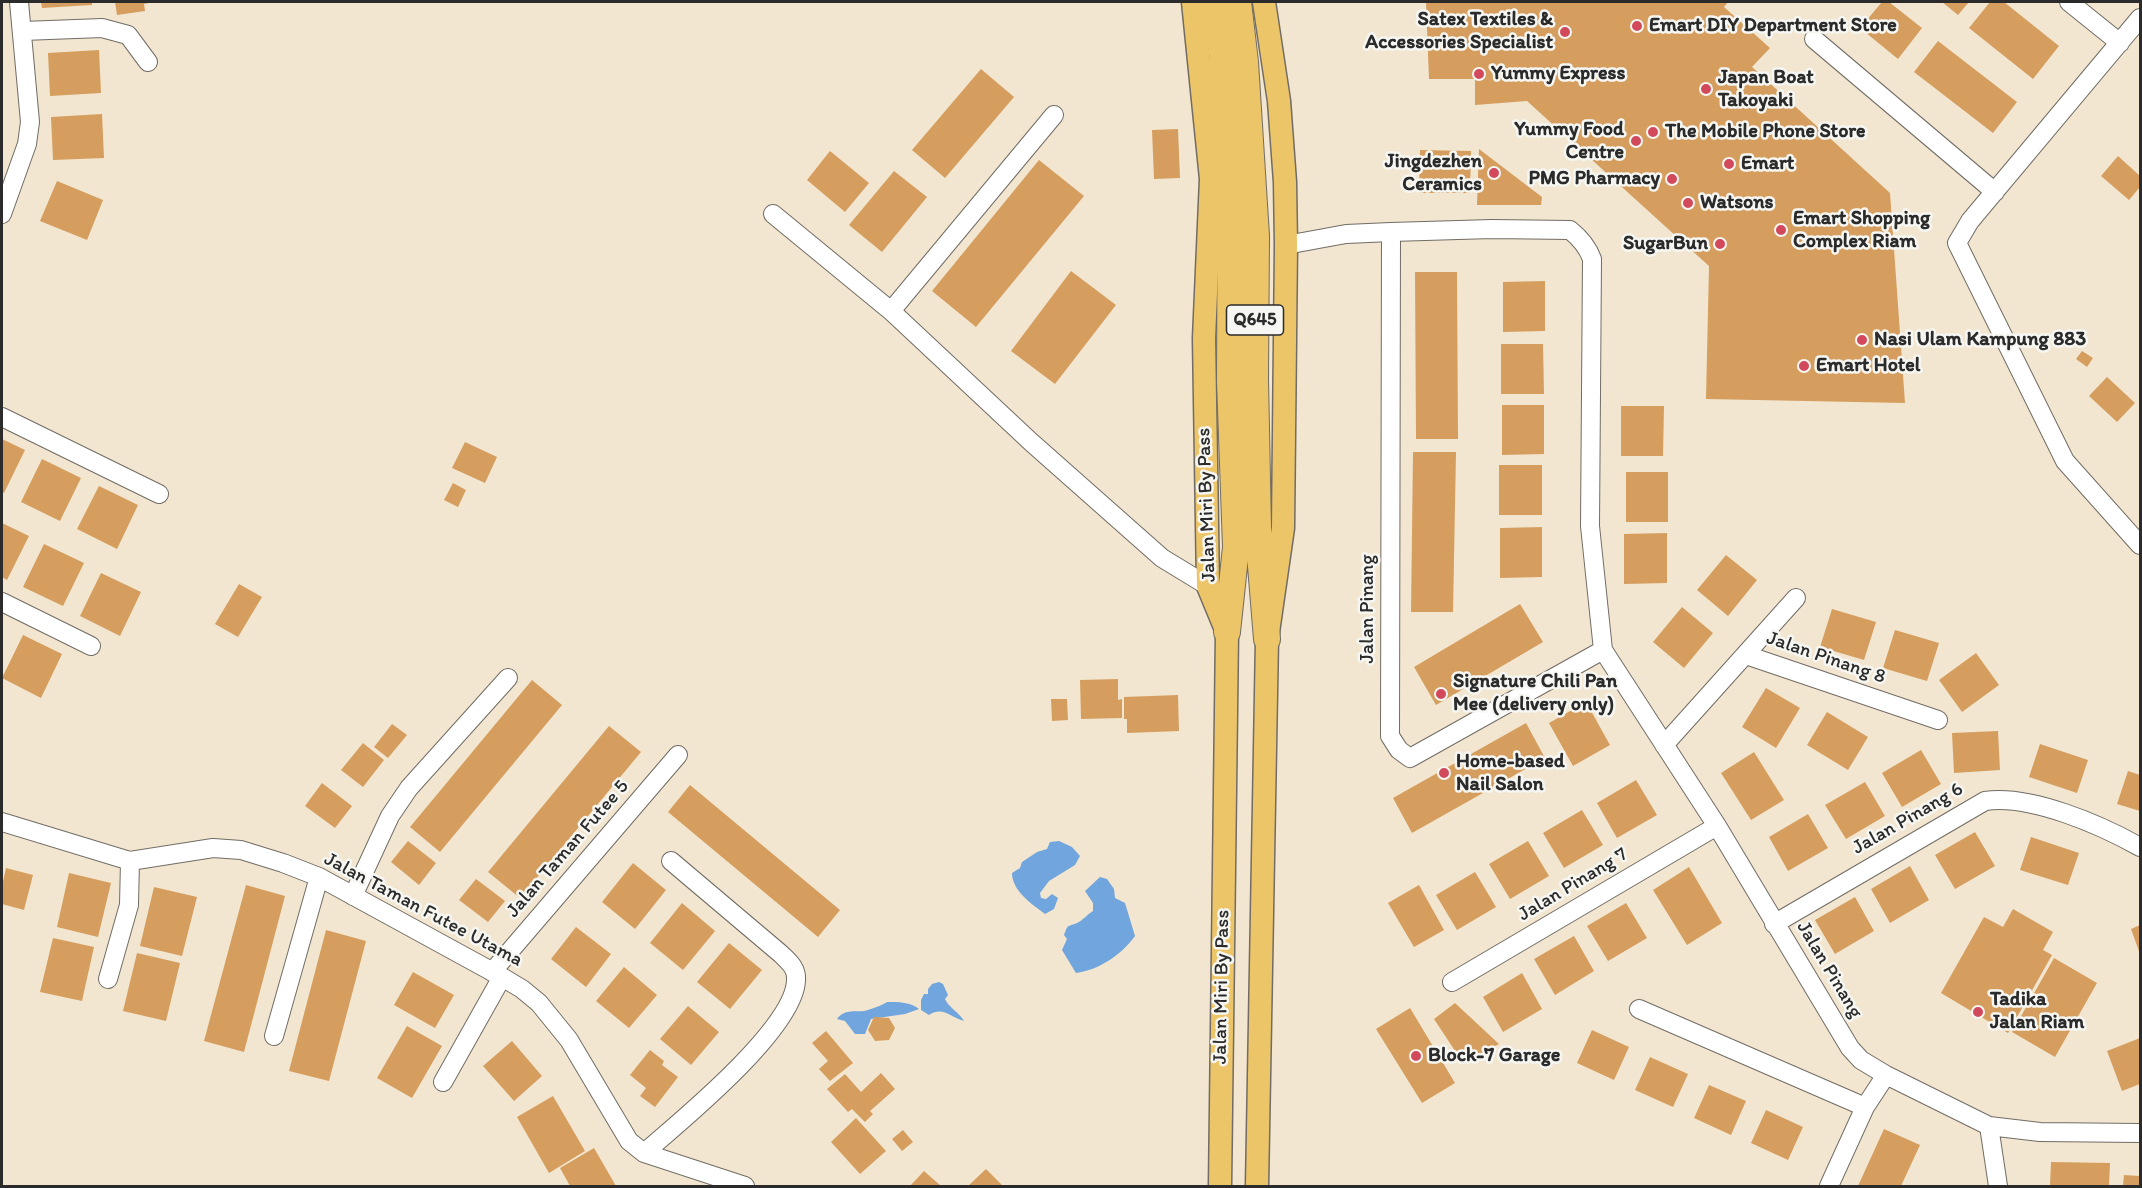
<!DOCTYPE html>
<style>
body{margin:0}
#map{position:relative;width:2142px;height:1188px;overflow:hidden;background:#f2e6d0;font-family:Itim,sans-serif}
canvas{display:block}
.frame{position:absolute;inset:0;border:3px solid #2b2b2b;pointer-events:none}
</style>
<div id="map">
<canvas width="2142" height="1188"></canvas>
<div class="frame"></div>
</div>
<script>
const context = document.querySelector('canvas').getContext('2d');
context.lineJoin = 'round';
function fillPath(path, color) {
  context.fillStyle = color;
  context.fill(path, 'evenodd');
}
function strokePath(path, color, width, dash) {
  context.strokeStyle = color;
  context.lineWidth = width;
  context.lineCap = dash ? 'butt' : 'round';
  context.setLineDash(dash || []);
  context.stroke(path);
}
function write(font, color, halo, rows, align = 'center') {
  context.font = font + ' Itim,sans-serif';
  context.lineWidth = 5;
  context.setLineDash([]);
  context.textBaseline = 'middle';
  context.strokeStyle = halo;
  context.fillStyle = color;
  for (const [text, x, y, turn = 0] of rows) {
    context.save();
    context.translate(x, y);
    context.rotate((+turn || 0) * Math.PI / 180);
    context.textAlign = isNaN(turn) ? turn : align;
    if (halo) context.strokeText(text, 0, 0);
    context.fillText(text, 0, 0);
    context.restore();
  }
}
fillPath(new Path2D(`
 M1059,841L1072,847L1080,856L1075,865L1049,881L1040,893L1041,898L1046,899L1052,894L1058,898L1054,909L1045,914C1032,904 1012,891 1012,873L1020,868L1022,862L1037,852L1047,849L1050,842Z
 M1100,877L1107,879L1114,889L1115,898L1125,903L1135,936C1121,955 1099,970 1076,973L1062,950L1067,939L1064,935C1068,924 1067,927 1077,923C1082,921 1088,914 1093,911V903L1085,891Z
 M939,982L943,984L948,995L945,999C948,1007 959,1012 964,1021C950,1017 943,1006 929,1015L921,1010V1000L924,994H928V989L932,984Z
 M887,1002C898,1002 911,1002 919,1009L905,1014L871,1019L865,1034H855L845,1021L837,1019C844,1009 854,1012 864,1011C869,1010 883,1005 887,1002Z`), '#70a5dd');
fillPath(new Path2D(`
 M41,2H92V5L42,8Z
 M115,2H149V3L144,4L145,11L117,15Z
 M1426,2H1728L1724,7L1770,48L1752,67L1890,193L1905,403L1706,399L1709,266L1527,101L1475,105V79H1429Z
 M1882,2H1889L1922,28L1898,59L1860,28Z
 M1942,2H1969L1958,15Z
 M1990,2H2004L2059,46L2033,79L1969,28Z
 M1938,41L2017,102L1993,133L1914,72Z
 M99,50L101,93L50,96L48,53Z
 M981,69L1014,97L945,178L912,150Z
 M102,114L104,158L53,160L51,117Z
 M1178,129L1180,178L1154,179L1152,130Z
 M1479,149L1542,197L1541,205H1477Z
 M1420,150L1471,151L1470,193H1419Z
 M830,151L869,183L845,212L807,180Z
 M2118,156L2140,176V187L2129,200L2101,176Z
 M1039,160L1084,196L976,327L932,291Z
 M894,171L927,197L882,252L849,225Z
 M57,181L103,200L87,240L40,221Z
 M1071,271L1116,305L1055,384L1011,351Z
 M1415,272H1457L1458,439H1416Z
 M1545,281V331L1503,332V282Z
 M1501,344H1543L1544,394H1501Z
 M2082,351L2093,358L2087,367L2076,359Z
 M2107,377L2135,403L2117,422L2089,396Z
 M1502,405H1544V454L1502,455Z
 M1621,406H1664L1663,456H1621Z
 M2,439L25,450L4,493L2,492Z
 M465,442L497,457L485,483L452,468Z
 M1413,452H1456L1453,612H1411Z
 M42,459L81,478L60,521L21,502Z
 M1499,465H1542V515H1499Z
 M1626,472H1668V522H1626Z
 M453,483L466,490L458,507L444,500Z
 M99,486L138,505L117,549L77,529Z
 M2,523L29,536L7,580L2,577Z
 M1542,527V577L1500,578V528Z
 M1667,533V583L1624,584V534Z
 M44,544L84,563L63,606L23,587Z
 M1726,555L1757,580L1728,616L1697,590Z
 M101,573L141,592L120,636L80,616Z
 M239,584L262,597L238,637L215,624Z
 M1520,604L1543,642L1436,705L1414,667Z
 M1682,607L1713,633L1684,668L1653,642Z
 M1832,609L1876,622L1864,660L1820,647Z
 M1895,630L1939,643L1927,681L1883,668Z
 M23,635L62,654L41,698L2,678Z
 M1976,653L1999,685L1962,712L1939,680Z
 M1118,679V700L1122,699V718L1081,719L1080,680Z
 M532,680L562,705L440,852L410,827Z
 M1766,688L1800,708L1776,748L1742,727Z
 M1178,695L1179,731L1127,733V719H1124V697Z
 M1051,699H1067L1068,720L1052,721Z
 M1586,702L1610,745L1573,766L1549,723Z
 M1827,712L1868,737L1848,770L1807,745Z
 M1526,723L1545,758L1412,833L1393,798Z
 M392,724L407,735L388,758L374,747Z
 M609,726L641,752L520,898L488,872Z
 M1998,731L2000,770L1954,773L1952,733Z
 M363,743L384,760L363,787L341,770Z
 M2040,744L2088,760L2077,793L2029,777Z
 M1921,750L1941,784L1902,807L1882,773Z
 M1754,752L1784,800L1751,820L1721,773Z
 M2128,771L2140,775V811L2117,804Z
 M1636,780L1657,815L1617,838L1597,803Z
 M1865,782L1885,816L1846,839L1825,805Z
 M322,783L352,806L335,828L305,806Z
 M690,785L840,910L818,937L668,812Z
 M1582,810L1603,845L1564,868L1543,833Z
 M1808,814L1828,848L1788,871L1769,837Z
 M1975,832L1995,866L1955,889L1935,855Z
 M2031,837L2079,853L2068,885L2020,870Z
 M408,841L436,863L419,885L391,862Z
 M1528,841L1549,876L1510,899L1489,864Z
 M633,863L666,890L635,929L602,902Z
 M1910,866L1929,900L1890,923L1871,889Z
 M1689,867L1722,923L1687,945L1653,890Z
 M6,868L33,875L24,910L2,904V886Z
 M1475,872L1496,907L1457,930L1436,895Z
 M69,873L111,883L98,937L57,927Z
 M476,879L505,901L488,922L459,900Z
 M246,885L285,896L244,1052L204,1041Z
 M1419,885L1444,930L1414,947L1388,903Z
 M154,887L197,897L182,956L140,946Z
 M1855,897L1874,931L1835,954L1815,920Z
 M682,903L715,931L683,970L650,943Z
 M1626,903L1647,938L1608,961L1587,926Z
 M2013,909L2053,932L2043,950L2052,955L2008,1033L1941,993L1984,917L2003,927Z
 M2140,925V954L2131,929Z
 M576,927L611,954L586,987L551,959Z
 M326,930L366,941L329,1081L289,1071Z
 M1574,936L1594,971L1555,995L1534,959Z
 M53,938L94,947L82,1001L40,992Z
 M729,943L762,970L730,1009L697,982Z
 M137,953L180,963L166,1021L123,1011Z
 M2054,958L2097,983L2055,1057L2012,1032Z
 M624,967L657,995L629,1028L596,1001Z
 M413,972L454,995L435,1028L394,1005Z
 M1522,973L1542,1009L1503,1032L1483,997Z
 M1455,1003L1499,1044L1463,1063L1434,1019Z
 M688,1006L719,1032L691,1065L660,1039Z
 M1410,1008L1455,1083L1422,1103L1376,1029Z
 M874,1017L889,1018L895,1028L889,1040L875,1041L868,1030Z
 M407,1026L442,1046L412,1098L377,1078Z
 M1592,1030L1629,1047L1614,1080L1577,1063Z
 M826,1031L853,1063L830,1081L819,1069L828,1061L812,1043Z
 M2140,1038V1084L2122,1091L2107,1051Z
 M512,1041L542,1076L514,1101L483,1066Z
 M650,1050L664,1061L662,1065L678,1077L655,1107L640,1096L646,1088L630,1075Z
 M1650,1057L1688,1074L1673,1107L1635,1090Z
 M881,1073L895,1089L870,1111L873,1114L865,1122L852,1109L848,1112L827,1089L845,1074L861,1092Z
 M1709,1085L1746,1101L1731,1135L1694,1118Z
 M553,1096L585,1151L549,1173L517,1117Z
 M1766,1110L1803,1127L1788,1160L1751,1143Z
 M856,1118L886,1151L860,1174L831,1142Z
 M1884,1129L1920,1145L1901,1186H1858Z
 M903,1130L913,1142L902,1151L892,1139Z
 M594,1148L616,1186H570L560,1168Z
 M2051,1162L2110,1163L2109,1186H2050Z
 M986,1169L1003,1186H968Z
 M924,1171L941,1186H910Z
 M2124,1175L2140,1176V1186H2123Z`), '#d59e5f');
const minor = new Path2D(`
 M2069,2L2120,43
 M2140,18L1970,221L1957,243L2065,461L2140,545
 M23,31L102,28L128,35L148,62
 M1814,39L1995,192
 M2,214L27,144L30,122L19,2
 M773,214L891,311L1031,442L1162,558L1208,586
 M1391,232L1390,736L1399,750L1410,758L1603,650
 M1286,245L1346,234L1391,232L1492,229L1570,230C1580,238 1588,248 1592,259L1590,526L1603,650L1717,826L1850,1048L1861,1060L1886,1075L1989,1126L2040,1132L2140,1133
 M891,311L1054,115
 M2,417L159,494
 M2,602L91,646
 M1746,655L1938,720
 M1664,745L1796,598
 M2,822L130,861L213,848L241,850L283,863L319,877L502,977L522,989L539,1003L569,1040L629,1141L644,1153L745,1186
 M353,896L390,816L409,788L508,678
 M1774,924L1985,801C2030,794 2101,825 2140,847
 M492,972L678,755
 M108,979L129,905L130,861
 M1452,982L1717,826
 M1639,1009L1865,1107L1829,1186
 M274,1036L319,877
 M443,1082L502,977
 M1865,1107L1886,1075
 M1989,1126L1998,1186
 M644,1153C681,1121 795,1028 796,980C797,968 789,962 781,954L671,861`);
const major = new Path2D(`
 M1193,2L1211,179L1204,338L1208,586L1227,632L1220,1186
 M1257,1186L1267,639L1283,528L1286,245L1285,182L1279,101L1264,2`);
const highway = new Path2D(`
 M1215,2L1222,52L1231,168L1230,381L1236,547L1227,632
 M1238,2L1245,62L1256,236L1255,379L1258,529L1267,639`);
strokePath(minor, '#716c65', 20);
strokePath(major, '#716c65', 25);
strokePath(highway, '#716c65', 28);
strokePath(minor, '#fff', 18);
strokePath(major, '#edc569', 22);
strokePath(highway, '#edc569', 26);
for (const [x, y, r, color] of [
 [1637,26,6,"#d1495b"],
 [1565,32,6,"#d1495b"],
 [1479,74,6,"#d1495b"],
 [1706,89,6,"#d1495b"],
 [1653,132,6,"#d1495b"],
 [1636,141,6,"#d1495b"],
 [1729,164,6,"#d1495b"],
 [1494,173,6,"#d1495b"],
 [1672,179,6,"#d1495b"],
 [1688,203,6,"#d1495b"],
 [1781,230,6,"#d1495b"],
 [1720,244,6,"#d1495b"],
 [1862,340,6,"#d1495b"],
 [1804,366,6,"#d1495b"],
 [1441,694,6,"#d1495b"],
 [1444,773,6,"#d1495b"],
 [1978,1012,6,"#d1495b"],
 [1416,1056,6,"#d1495b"]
]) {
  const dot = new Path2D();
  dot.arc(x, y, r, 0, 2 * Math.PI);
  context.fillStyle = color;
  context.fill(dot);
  strokePath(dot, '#f6f6f2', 2);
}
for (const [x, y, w] of [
 [1255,320,57]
]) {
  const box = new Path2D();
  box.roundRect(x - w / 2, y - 15, w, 30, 4.5);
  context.fillStyle = '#f6f6f2';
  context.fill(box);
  strokePath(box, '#2b2b2b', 1.5);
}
write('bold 18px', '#2b2b2b', null, [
 ["Q645",1255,320]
]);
write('bold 20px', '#2b2b2b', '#f6f6f2', [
 ["Satex Textiles &",1553,20,"right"],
 ["Accessories Specialist",1553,43,"right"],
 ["Emart DIY Department Store",1649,26],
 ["Yummy Express",1491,74],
 ["Japan Boat",1718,78],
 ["Takoyaki",1718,101],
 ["Yummy Food",1624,130,"right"],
 ["Centre",1624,153,"right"],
 ["The Mobile Phone Store",1665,132],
 ["Jingdezhen",1482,162,"right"],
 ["Ceramics",1482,185,"right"],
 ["Emart",1741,164],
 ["PMG Pharmacy",1660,179,"right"],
 ["Watsons",1700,203],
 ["Emart Shopping",1793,219],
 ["Complex Riam",1793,242],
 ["SugarBun",1708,244,"right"],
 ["Nasi Ulam Kampung 883",1874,340],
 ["Emart Hotel",1816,366],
 ["Signature Chili Pan",1453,682],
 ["Mee (delivery only)",1453,705],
 ["Home-based",1456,762],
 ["Nail Salon",1456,785],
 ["Tadika",1990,1000],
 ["Jalan Riam",1990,1023],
 ["Block-7 Garage",1428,1056]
], 'left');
write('20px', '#2b2b2b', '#f6f6f2', [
 ["Jalan Miri By Pass",1207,505,-92],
 ["Jalan Pinang",1368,609,-90],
 ["Jalan Pinang 8",1826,658,19],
 ["Jalan Pinang 6",1908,819,-30],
 ["Jalan Taman Futee 5",568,849,-49],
 ["Jalan Pinang 7",1573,885,-31],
 ["Jalan Taman Futee Utama",423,910,28],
 ["Jalan Pinang",1829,970,59],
 ["Jalan Miri By Pass",1222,987,-89]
]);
</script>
